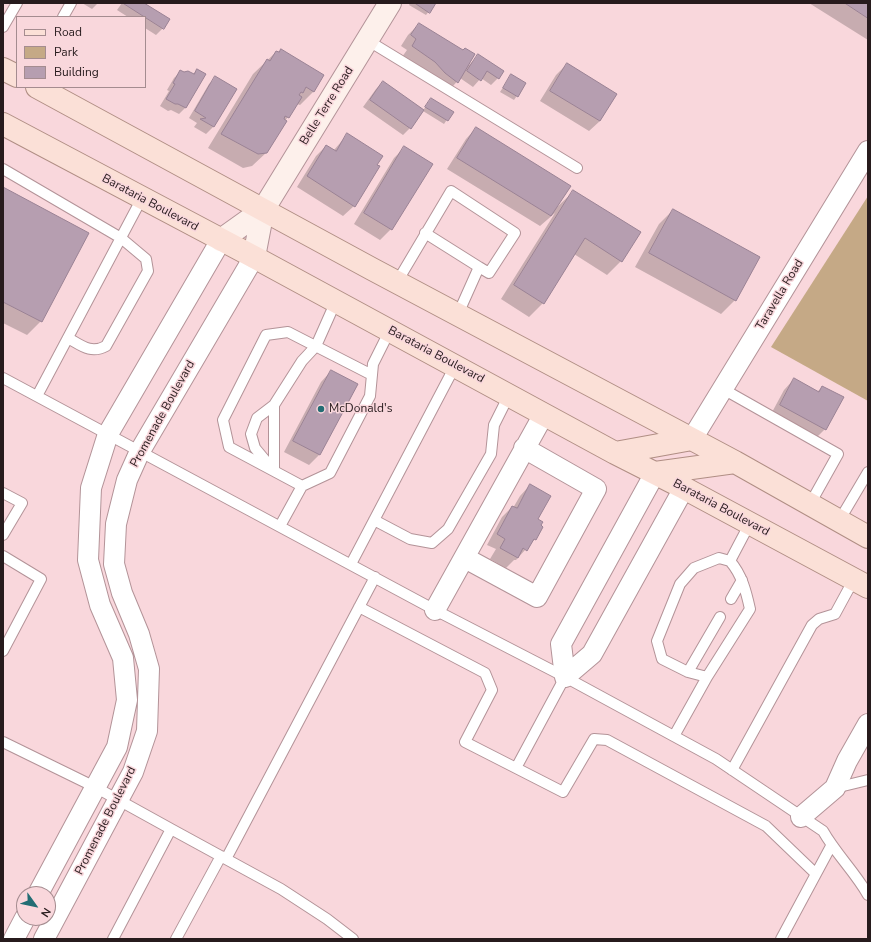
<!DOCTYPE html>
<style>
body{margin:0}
#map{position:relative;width:871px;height:942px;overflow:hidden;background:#f9d7dc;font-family:"Nunito Sans",sans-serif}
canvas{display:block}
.frame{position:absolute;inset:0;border:4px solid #271b1d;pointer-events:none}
.legend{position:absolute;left:16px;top:16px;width:130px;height:72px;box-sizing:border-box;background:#f9d7dc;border:1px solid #a58c90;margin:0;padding:5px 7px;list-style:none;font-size:12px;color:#271b1d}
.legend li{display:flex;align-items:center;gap:8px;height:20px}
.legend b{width:20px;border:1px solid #a58c90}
.north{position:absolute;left:16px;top:886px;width:40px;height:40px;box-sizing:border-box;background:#f9d7dc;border:1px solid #a58c90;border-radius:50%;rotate:123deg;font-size:11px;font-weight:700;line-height:16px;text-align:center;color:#271b1d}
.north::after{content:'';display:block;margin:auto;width:14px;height:18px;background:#226d74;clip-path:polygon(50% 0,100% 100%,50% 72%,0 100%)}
</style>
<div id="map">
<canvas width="871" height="942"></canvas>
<div class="frame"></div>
<ul class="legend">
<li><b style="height:5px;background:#fbe0d7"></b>Road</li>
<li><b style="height:11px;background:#c5a986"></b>Park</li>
<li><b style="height:11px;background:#b69eb0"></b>Building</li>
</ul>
<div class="north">N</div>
</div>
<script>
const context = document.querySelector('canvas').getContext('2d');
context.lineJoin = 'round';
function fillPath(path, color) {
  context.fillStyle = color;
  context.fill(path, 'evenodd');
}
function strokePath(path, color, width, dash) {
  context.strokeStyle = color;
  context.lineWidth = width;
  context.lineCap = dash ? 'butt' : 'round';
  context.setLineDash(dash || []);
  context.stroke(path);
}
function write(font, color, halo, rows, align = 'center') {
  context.font = font + ' "Nunito Sans",sans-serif';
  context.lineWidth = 3;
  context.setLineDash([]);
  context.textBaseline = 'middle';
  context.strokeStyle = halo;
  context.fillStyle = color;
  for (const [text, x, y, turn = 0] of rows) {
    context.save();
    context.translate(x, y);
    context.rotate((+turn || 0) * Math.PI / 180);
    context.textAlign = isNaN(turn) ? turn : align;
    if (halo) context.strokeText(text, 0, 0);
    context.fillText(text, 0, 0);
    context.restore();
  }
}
fillPath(new Path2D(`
 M868,196V401L771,347Z`), '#c5a986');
fillPath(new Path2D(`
 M82,3H98L92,9Z
 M122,3H142L163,28L156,35L145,28V17H128L117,10Z
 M410,3H435L426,15L409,5Z
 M809,3H868V40Z
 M419,24L463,51L469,65L478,56L498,78L491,85L481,78L473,87L460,78L447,93L402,57L407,50L401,46L408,35Z
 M276,52L314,91L300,105L297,104L285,121L267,152L252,166L243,168L208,148L253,74Z
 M567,64L616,94L600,121L589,131L540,101L556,75Z
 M197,70L186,107L179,114L171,110L168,111L160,106L169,91L167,90L174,78L181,71L193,74Z
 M511,75L525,84L514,100L500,92Z
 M216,78L236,89L213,127L206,134L194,127L197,123L189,118L209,84Z
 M383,82L423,111L428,102L452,112L444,124L423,111L410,128L403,135L363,107L376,89Z
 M476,128L556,208L574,191L621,261L607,275L574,254L543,303L529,317L501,299L555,213L540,226L447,169L466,139Z
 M347,135L354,206L343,216L297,187L316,156L326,146L334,150Z
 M404,148L431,164L391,229L380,240L354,224L394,158Z
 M3,188L88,234L41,321L27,335L3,323Z
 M673,210L735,300L721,314L635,267L659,224Z
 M331,371L319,455L309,465L284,452L321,382Z
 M794,379L817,392L822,387L825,429L814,440L770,416L784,390Z
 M530,485L537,520L539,526L535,539L516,560H514L506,568L490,559L496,549L487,545L502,517L512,507L513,508L520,496Z`), '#0003');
const building = new Path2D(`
 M123,3H144L170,19L164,29Z
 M415,3H436L430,13Z
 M845,3H868V18Z
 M419,23L463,50L465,48L475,54L458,83L445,73L435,62L412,46L416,39L411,35Z
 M281,49L324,75L314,92L306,87L303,93L301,92L299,95L302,97L289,118L285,116L284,119L287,121L267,153L258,154L221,134L267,59L270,61L276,51L279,52Z
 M478,54L504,71L499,79L487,71L481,81L467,71Z
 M567,63L617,94L600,121L550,91Z
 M197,69L206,74L186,108L178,104H175L166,99L175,84L173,83L180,70L184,72L188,71L194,74Z
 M511,74L526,83L518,97L503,88Z
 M215,76L237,89L214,127L200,119L206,118L195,111Z
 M383,81L424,110L411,129L370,100Z
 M431,98L454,112L448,121L425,107Z
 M476,127L571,186L551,216L457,158Z
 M347,133L383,156L377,165L380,166L355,207L307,176L326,145L336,151Z
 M404,146L433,164L392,230L364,213Z
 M3,187L89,233L42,322L3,302Z
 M573,190L641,232L622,262L585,238L544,304L514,285Z
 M673,209L760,257L736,301L649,253Z
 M331,370L358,384L320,455L293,441Z
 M794,378L819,392L822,386L844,397L826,430L780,405Z
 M530,484L551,496L538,519L543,522L541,525L543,527L536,540L534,539L527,551L523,548L518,558L500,548L505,539L497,534L512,506L517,508Z`);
fillPath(building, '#b69eb0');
strokePath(building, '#9a8294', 1);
const lane = new Path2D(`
 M63,17L71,3
 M3,27L17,3
 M367,40L577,168
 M3,169L121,238L146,259L148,271L106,346C91,354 82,346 68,338
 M425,233L479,267L458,314
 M397,282L451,191L515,233L489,273L479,267
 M3,378L435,610L565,677L716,759L823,831C836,854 855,872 868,895
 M723,389L838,454L810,504
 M37,396L142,198
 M274,405V471
 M270,466L255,448L251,434L257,418L274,405L302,361L316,346L336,301
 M302,486L229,447L223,420L266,335L288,332L372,375
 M3,493L22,503L3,535
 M374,520L410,539L432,543L448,529L491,454L494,425L509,395
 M839,521L868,472
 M280,526L302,486L330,473L370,396L373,364L390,330
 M3,556L41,579L3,651
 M730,561C742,575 746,591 750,609L707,677L688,672L662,659L657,641L680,584L694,568L719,558L730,561L750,523
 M351,564L455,366
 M731,599L742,580
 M359,607L485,673L492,690L465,742L516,768
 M688,672L720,617
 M565,677L516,768L563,792L594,739L607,740L766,826L816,874
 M674,736L707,677
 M3,742L95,787L171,829
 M732,770L812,625L819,619L835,614L854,579
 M835,788L868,780
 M226,859L281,889L327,919L353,939
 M113,939L171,829L226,859L375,577
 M176,939L221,856
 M781,939L831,846`);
const street = new Path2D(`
 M692,439L868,151
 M465,558L537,597L596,489L524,448
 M435,610L544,414
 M565,677L561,644L655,473
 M565,677L592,654L684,488
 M801,817L835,788L847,761L868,724
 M38,894L117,747L127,700L123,658L100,605L88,560L91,488L108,434L221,240
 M14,939L25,918
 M44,939L133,772L147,731L149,669L139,634L122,593L114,564L116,524L127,480L140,451L254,257`);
const secondary = new Path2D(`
 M221,240L263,210
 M254,257L263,210L390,3`);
const primary = new Path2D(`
 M3,69L17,76
 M37,87L372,269L735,462L868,537
 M3,124L254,257L615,453L684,488L868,587
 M615,453L692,439
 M655,473L735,462`);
strokePath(lane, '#b39398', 12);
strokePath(street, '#b39398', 22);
strokePath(secondary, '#b39398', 24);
strokePath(primary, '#b08e84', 24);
strokePath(lane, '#fff', 10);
strokePath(street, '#fff', 20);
strokePath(secondary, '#fdf0eb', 22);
strokePath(primary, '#fbe0d7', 22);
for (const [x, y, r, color] of [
 [321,409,4,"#226d74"]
]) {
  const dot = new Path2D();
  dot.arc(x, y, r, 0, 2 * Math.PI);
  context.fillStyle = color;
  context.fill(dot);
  strokePath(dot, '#f9d7dc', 1.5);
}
write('12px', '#271b1d', '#f9d7dc', [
 ["Belle Terre Road",327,106,-58],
 ["Barataria Boulevard",150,203,28],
 ["Taravella Road",780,295,-59],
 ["Barataria Boulevard",436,355,28],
 ["Promenade Boulevard",163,414,-61],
 ["Barataria Boulevard",721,508,28],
 ["Promenade Boulevard",106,821,-63]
]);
write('12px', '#271b1d', '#f9d7dc', [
 ["McDonald's",329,409]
], 'left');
</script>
